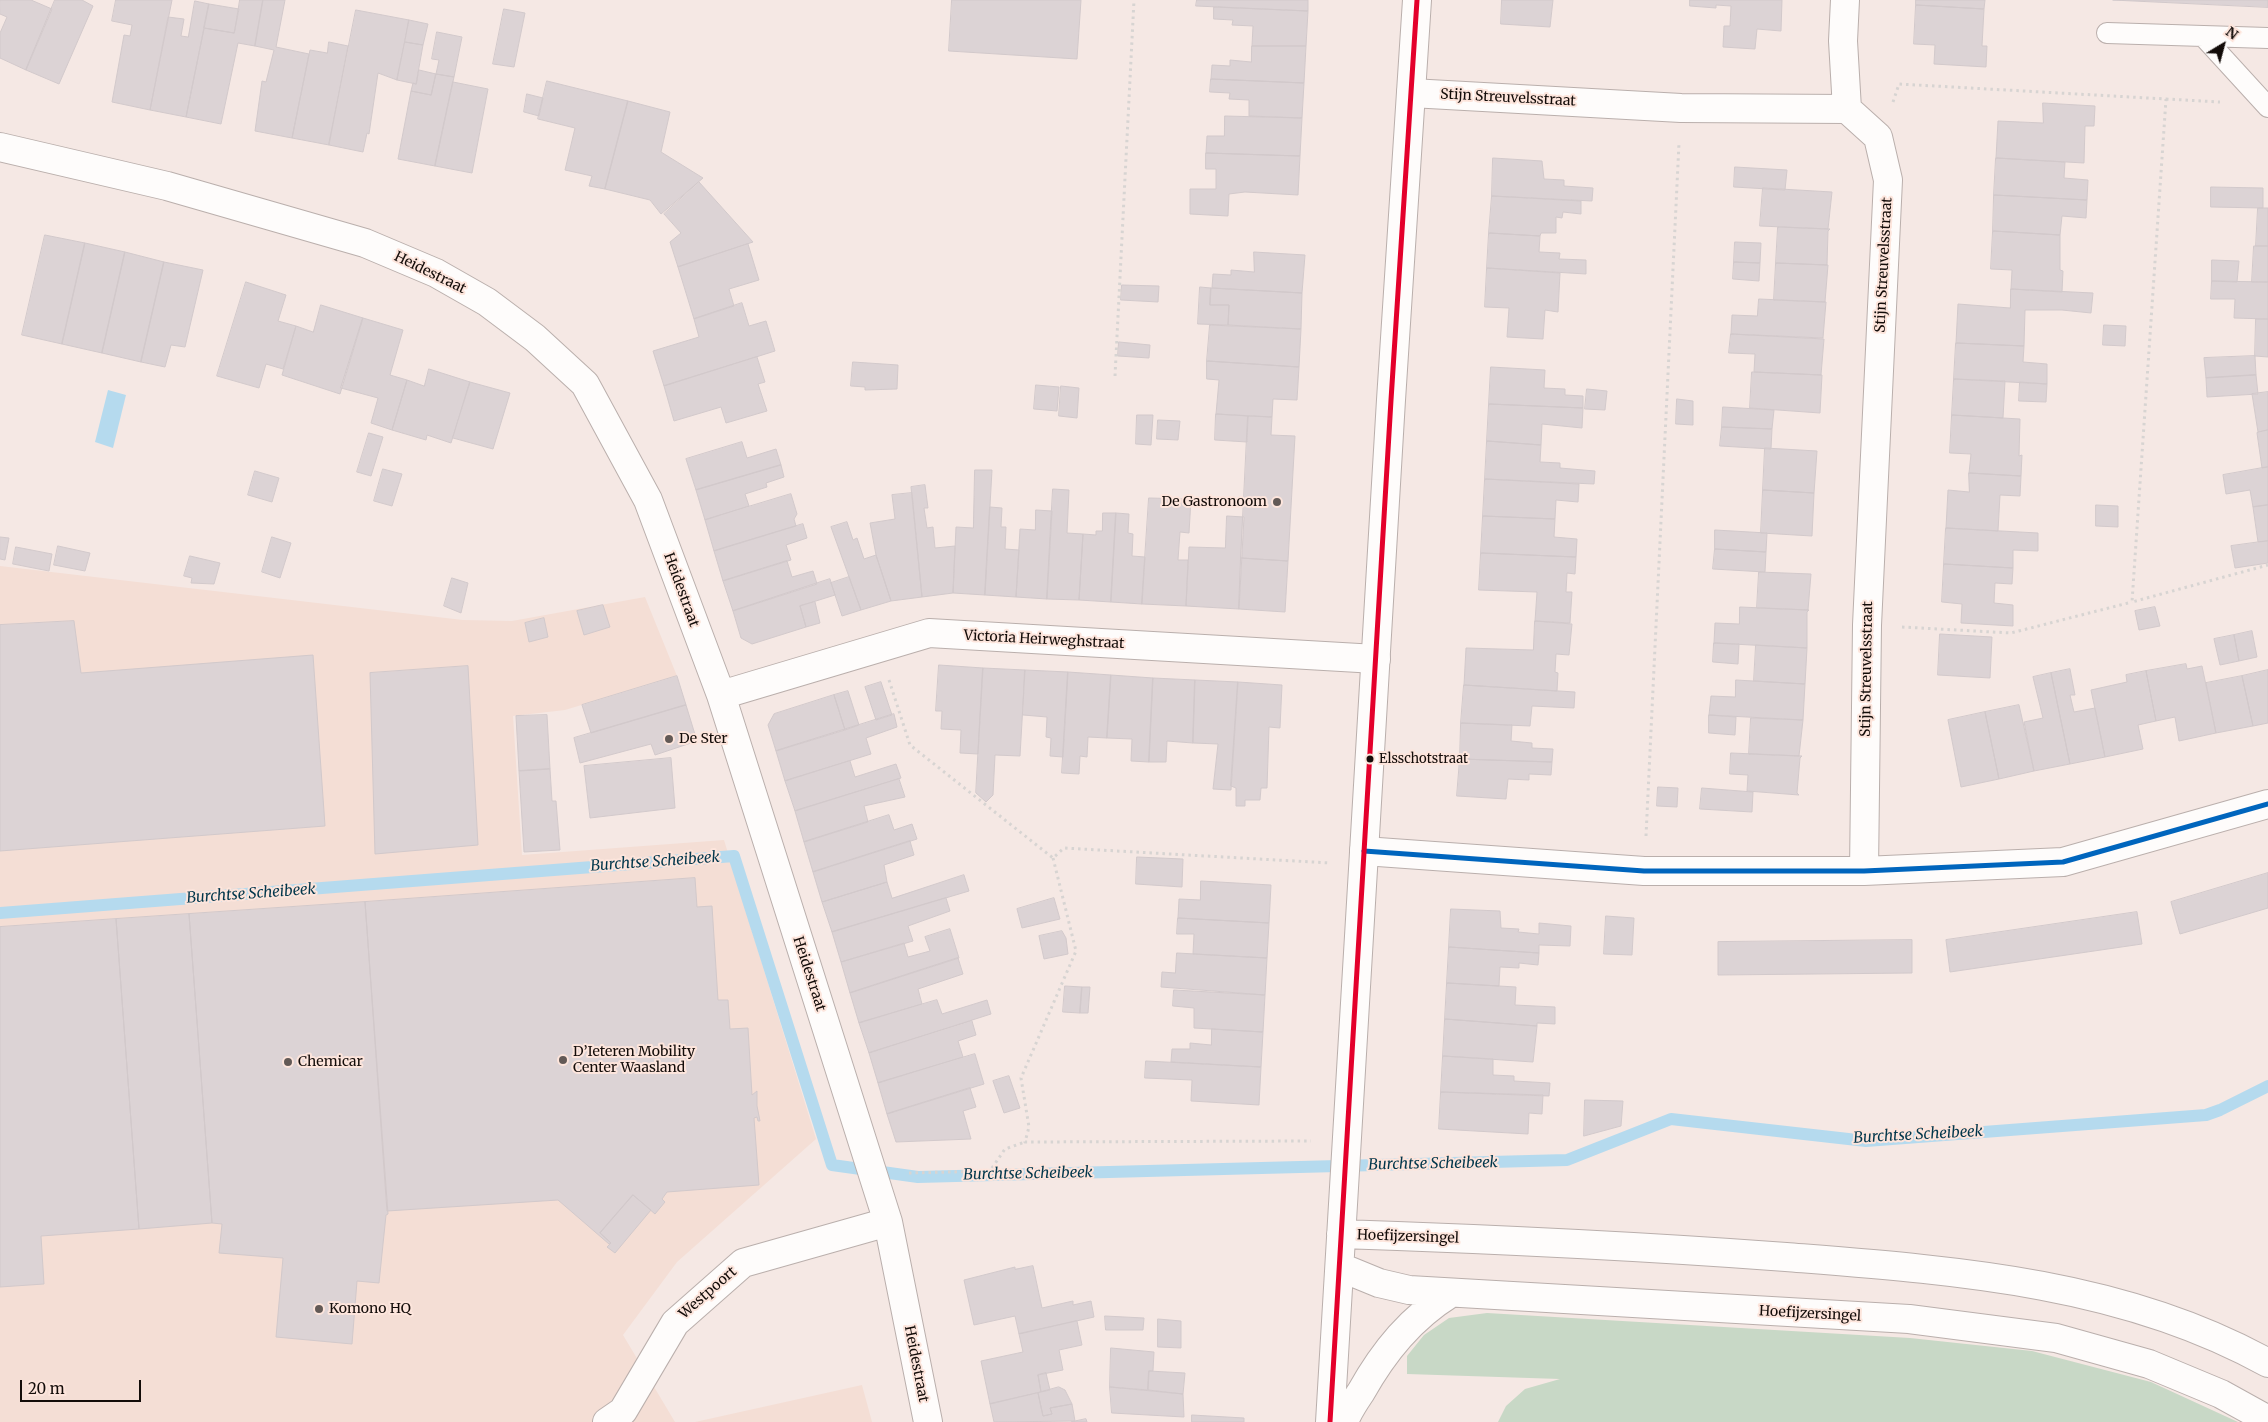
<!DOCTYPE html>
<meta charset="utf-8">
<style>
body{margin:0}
#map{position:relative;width:2268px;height:1422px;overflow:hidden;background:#f5e8e4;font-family:Merriweather,serif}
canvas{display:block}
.north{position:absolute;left:2198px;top:20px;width:50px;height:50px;-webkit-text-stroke:4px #fde5dc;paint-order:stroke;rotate:37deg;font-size:14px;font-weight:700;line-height:20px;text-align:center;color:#130c09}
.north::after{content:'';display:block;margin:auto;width:18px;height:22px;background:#130c09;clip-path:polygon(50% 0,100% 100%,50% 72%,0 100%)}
.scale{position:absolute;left:20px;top:1380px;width:121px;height:22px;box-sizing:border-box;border:2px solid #130c09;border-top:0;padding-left:6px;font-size:15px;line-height:18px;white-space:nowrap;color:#130c09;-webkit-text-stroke:4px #fde5dc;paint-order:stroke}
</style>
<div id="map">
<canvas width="2268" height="1422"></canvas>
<div class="north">N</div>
<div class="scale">20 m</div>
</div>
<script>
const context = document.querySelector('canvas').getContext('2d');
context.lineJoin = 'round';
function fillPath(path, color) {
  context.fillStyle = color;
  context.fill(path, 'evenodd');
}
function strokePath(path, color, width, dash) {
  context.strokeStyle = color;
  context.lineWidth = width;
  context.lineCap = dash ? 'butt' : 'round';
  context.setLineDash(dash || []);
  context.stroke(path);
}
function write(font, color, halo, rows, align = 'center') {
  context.font = font + ' Merriweather,serif';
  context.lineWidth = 4;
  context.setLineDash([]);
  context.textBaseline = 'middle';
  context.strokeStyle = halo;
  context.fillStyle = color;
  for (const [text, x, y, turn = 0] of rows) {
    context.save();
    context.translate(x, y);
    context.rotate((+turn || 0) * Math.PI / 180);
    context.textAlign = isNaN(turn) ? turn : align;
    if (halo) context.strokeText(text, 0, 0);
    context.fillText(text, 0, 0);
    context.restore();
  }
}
fillPath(new Path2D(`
 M0,566L463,620L512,621L645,597L677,676L565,710L513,716L522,855L724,840L816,1139L677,1262L623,1335L675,1422H0Z
 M862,1385L872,1422H695Z`), '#f4ded5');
fillPath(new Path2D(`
 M1487,1313L1910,1338L2032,1351L2151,1382L2238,1422H1498L1506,1406L1525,1389L1560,1379L1407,1374V1356L1424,1335L1449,1318Z`), '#c8d8c6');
fillPath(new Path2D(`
 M108,390L126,395L113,448L95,442Z`), '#b5daee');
strokePath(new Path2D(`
 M0,913L734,856L832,1165L918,1177L1567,1160L1671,1119L1866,1141L2206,1115L2220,1110L2268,1086`), '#b5daee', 12);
const building = new Path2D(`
 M0,0H31L52,9L26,70L0,58V33L7,17L0,14Z
 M55,0H82L93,6L59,84L26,70Z
 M116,0H172L150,110L112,102L124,35L130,36L132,25L112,21Z
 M240,0H263L255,46L238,43L221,124L186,117L204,28L234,33Z
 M263,0H285L276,47L309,54L292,138L255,131L262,81L266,82L274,50L255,46Z
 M952,0H1081L1077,59L949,51Z
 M1197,0H1308V11L1196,6Z
 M1502,0H1553L1550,27L1501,24Z
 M1690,0H1782L1781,31L1757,29L1755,49L1723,47L1724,26H1730L1731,6L1716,5V8L1690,6Z
 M1916,0H1985L1984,9L1916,5Z
 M2113,0H2268V7Z
 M195,1L209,4L186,117L150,110L168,17L184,19L181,36L188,37Z
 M209,4L239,9L234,33L204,28Z
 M1916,5L1984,9L1982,46H1987L1986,67L1934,64L1935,45L1914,44Z
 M1214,7L1308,11L1306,46H1252L1253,26L1232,25L1233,20L1214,19Z
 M504,9L525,13L514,67L493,64Z
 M356,10L409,20L397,80L378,73L369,134L367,133L363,152L329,145Z
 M409,20L428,24L423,45L405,42Z
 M437,32L462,37L454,77L436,74L439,60L432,59Z
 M329,42L348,46L329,145L292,138L310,50L327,53Z
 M405,42L423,45L416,84L397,80Z
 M1252,46H1306L1304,83L1211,79L1212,65L1230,66V60L1251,62Z
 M419,70L436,74L431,95L411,91L413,83L416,84Z
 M436,74L454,77L435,166L398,159L411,91L431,95Z
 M1211,79L1304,83L1302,118L1249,116V100L1229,99L1230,93L1210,92Z
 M547,81L628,101L605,189L589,186L592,176L565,170L575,128L538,119Z
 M453,82L488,89L472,173L435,166Z
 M527,94L543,98L539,116L524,112Z
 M628,101L670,112L661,152L703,178L661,214L650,200L605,189Z
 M2043,103L2095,106L2094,126H2085L2084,163L1996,158L1998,121L2043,123Z
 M1225,116L1302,118L1300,156L1206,153L1207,136H1224Z
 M1206,153L1300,156L1298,195L1245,192L1229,194L1228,216L1190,214V189H1216V169H1206Z
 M1493,158L1542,161L1544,179L1564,180V186L1593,188L1592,201L1492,196Z
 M1996,158L2065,162L2064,178L2088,180L2087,200L1994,195Z
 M1735,167L1787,170L1785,190L1734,187Z
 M699,182L753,242L678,267L670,242L681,233L664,214Z
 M2211,187L2263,188V208L2211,207Z
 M1763,188L1832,192L1828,229L1760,226Z
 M1994,195L2087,200L2086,218L2062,216L2060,235L1993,231Z
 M1492,196L1581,201V214L1563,212L1562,218L1556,217V233H1541L1540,236L1489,233Z
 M2258,208H2268V246H2256Z
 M1778,227L1830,229L1828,231L1827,265L1776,263Z
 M1993,231L2060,235V270L2063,271L2062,292L2011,289L2012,270L1991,269Z
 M1489,233L1540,236L1539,252L1560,253L1559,259L1586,260V274L1487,268Z
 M45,235L85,243L62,344L22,335Z
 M1735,242L1761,243L1760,263L1734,262Z
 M85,243L125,252L102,353L62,344Z
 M748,244L759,280L729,289L734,306L694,319L678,267Z
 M2254,246H2268V282H2252Z
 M125,252L164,262L141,362L102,353Z
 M1254,252L1305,255L1302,293L1212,288L1213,274L1231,275V270L1254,272Z
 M2212,260L2239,261L2237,282L2212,281Z
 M164,262L203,270L185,347L171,345L165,367L141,362Z
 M1734,262L1760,263L1759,281L1733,279Z
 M1776,263L1828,265L1825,302L1774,300Z
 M1487,268L1560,273L1558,312L1545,310L1543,339L1507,337L1509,308L1485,307Z
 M2212,281L2268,282V319L2234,318L2235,299H2211Z
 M246,282L286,295L278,321L296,326L283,369L266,364L259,388L217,376Z
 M1122,285L1159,286L1158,302L1121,300Z
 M1200,287L1211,288L1210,305H1229L1228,325L1198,324Z
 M1211,288L1302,293L1301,329L1228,325L1229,305H1210Z
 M2011,289L2093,293L2091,313L2062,310H2025L2024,346L1956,343L1958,304L2010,308Z
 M1759,299L1826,302L1823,338L1731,334L1732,315L1757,316Z
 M742,303L749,326L766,321L775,351L664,386L653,351L699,337L694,319Z
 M321,305L363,318L340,394L282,375L296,326L313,332Z
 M363,318L403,330L390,375L407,380L392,430L371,423L378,398L341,388Z
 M2256,319H2268V357L2255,356Z
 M1210,325L1301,329L1299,367L1207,361Z
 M2104,325L2126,326L2125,346L2103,345Z
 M1731,334L1824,339L1821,375L1754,372L1755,354L1729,353Z
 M1119,342L1150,345L1149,358L1118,356Z
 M1956,343L2024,346L2023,362L2047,364V384L1954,379Z
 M2255,356L2256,375L2206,378L2204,358Z
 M757,357L765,382L758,384L767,411L726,423L721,407L674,421L664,386Z
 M1207,361L1299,367L1297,400L1273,399L1272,417L1216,414L1219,380L1207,379Z
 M853,362L898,365L897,389L865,390V387L851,386Z
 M1491,367L1545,370L1544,388L1565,389V395L1583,396V408L1489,404Z
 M429,369L470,382L451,443L427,435L426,440L392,430L407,380L424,386Z
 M1752,372L1822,375L1820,413L1750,408Z
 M2256,375L2258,394L2207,397L2206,378Z
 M1954,379L2005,381L2003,418L1952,415Z
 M470,382L510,393L493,449L453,438Z
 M2020,382L2047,384L2046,402L2019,401Z
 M1036,385L1059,387L1057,411L1034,409Z
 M1061,386L1079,388L1077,418L1059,416Z
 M1587,389L1607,391L1605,410L1585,409Z
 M2268,392V430L2258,432L2252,394Z
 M1677,399L1693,401V425L1676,424Z
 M1489,404L1583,408L1582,428L1542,424L1541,445L1487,441Z
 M1723,407L1774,410L1772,429L1722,427Z
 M1216,414L1248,416L1247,442L1215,440Z
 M1137,415H1153L1151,445L1136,444Z
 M1952,415L2020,419L2019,456L2022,455L2021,476L1969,473L1971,454L1950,453Z
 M1248,416L1272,417L1271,435L1295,436L1288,561L1241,558Z
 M1158,420L1180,421L1178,440L1157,439Z
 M1722,427L1772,429L1771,449L1720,446Z
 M2268,430V467L2262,468L2257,433Z
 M369,433L383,437L371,476L357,472Z
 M1487,441L1541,445L1540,462L1560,463V468L1595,471L1594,484L1485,479Z
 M742,442L747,458L776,449L781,465L696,490L686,459Z
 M1765,448L1817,451L1814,493L1763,490Z
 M781,465L784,477L766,483L767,487L745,494L749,506L705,520L696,490Z
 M2268,467V505L2253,507L2250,490L2226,494L2223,475Z
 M383,469L402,474L392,506L374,501Z
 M975,470H992L985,595L953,593L956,527L973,528Z
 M255,471L279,478L272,502L248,495Z
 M1969,473L2021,476L2020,496L2000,495L1998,531L1946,528L1948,490L1969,492Z
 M1485,479L1579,484L1578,502L1556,500L1555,519L1483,516Z
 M925,485L928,508H924L927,528L933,527L935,548L955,546L953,593L922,597L911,487Z
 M1053,489L1069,490L1067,533L1083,534L1079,600L1047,599Z
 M1763,490L1814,493L1812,536L1761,533Z
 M912,493L922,597L891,601L876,555L870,523L895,519L892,495Z
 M791,494L797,514L794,519L796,526L714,551L705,520Z
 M1149,498L1191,499L1189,533L1180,532L1178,560H1188L1186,606L1142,604Z
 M2096,505L2118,506V527L2096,526Z
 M2268,505V541L2258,542L2253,507Z
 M990,507L1002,508L1001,527H1006L1005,549L1019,550L1016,597L985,595Z
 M1036,510L1052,511L1047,599L1016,597L1020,529L1035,530Z
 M1103,513H1116L1111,602L1079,600L1083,534L1096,535V531H1102Z
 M1116,513L1129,514L1128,533L1133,534L1132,556L1145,557L1142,604L1111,602Z
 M1227,516L1244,517L1239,609L1186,606L1189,547L1225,548Z
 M1483,516L1555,519L1554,537L1577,539L1576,557L1481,553Z
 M847,522L853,540L857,538L864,559L876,555L891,601L861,610L831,527Z
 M803,524L807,538L786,545L791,560L723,581L714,551Z
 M1946,528L2038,533V551L2013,550V568L1944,564Z
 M1715,530L1767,533L1766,552L1715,549Z
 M0,537L9,538L5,560L0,559Z
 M272,537L291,543L280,578L262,572Z
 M2268,541V563L2235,568L2231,546Z
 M58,546L90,553L85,571L54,565Z
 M16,547L52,554L49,571L13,564Z
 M1715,549L1766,552L1765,572L1713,569Z
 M1481,553L1576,557L1575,574L1567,573L1566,592H1572L1570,623L1535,621L1537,592L1479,590Z
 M190,556L220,563L214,584L191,583L192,578L184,576Z
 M1241,558L1288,561L1285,612L1239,609Z
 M787,561L792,577L813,571L817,584L733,611L723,581Z
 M1944,564L2013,568L2012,584L1995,583L1994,603L2013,605V626L1961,623L1962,604L1942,602Z
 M1759,572L1811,574L1808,610L1757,608Z
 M849,577L861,610L842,616L831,583Z
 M452,578L468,583L461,613L444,606Z
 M830,579L835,595L800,606L806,627L752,644L741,638L733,611Z
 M815,602L820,623L806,627L800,606Z
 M603,605L610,627L584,635L577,611Z
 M1740,607L1809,610L1807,612V648L1714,643L1715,623L1739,624Z
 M2155,607L2160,626L2139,630L2135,611Z
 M544,618L548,637L529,642L525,623Z
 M74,621L81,673L313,655L325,826L0,851V625Z
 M1535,621L1572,624L1569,655L1556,654L1555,672L1558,673L1557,691L1464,685L1466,648L1533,650Z
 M2252,631L2257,657L2239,661L2234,635Z
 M1940,634L1992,637L1990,678L1938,675Z
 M2234,635L2239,661L2220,665L2214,639Z
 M1714,643L1739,644L1738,664L1713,662Z
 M1756,645L1807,648L1805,684L1754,681Z
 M2186,664L2187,669L2202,666L2216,733L2179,741L2175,717L2156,721L2146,671Z
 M939,665L983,668L978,754L960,753L961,730L941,729L942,711H936Z
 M468,666L478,845L375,854L370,673Z
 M983,668L1025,670L1020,756L995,755L993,795L986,802L976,793Z
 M2070,669L2075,695H2070L2074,712L2095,708L2105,757L2070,764L2051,673Z
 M1025,670L1068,672L1063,757L1050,756L1051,738L1046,737L1047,717L1023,715Z
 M2268,670V723L2253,726L2242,676Z
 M2146,671L2156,721L2138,725L2143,749L2105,757L2091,690L2127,682L2126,675Z
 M1068,672L1111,675L1107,738L1088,737L1087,757L1080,756L1079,774L1062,773Z
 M2051,673L2070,764L2034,771L2024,722L2043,718L2033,677Z
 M1111,675L1153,678L1149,762L1131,761L1132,739L1107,738Z
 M677,676L686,705L591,733L582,705Z
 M2242,676L2253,726L2216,733L2206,683Z
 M1153,678L1195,680L1193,743L1167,741L1166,762H1149Z
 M1195,680L1238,682L1231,790L1213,789L1218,744L1193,743Z
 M1736,680L1805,684L1803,720L1709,715L1711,696L1735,697Z
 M881,682L892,715L876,720L865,687Z
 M1238,682L1282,685L1280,728L1269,727L1267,788H1261L1260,800H1245V806H1236V788L1231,786Z
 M1464,685L1575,692L1574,708L1532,706L1530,726L1461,723Z
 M848,691L859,725L845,730L834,695Z
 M834,695L845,730L776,751L768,725L774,714Z
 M686,705L697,741L655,755L651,744L580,763L574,738Z
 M2019,705L2034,771L1999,779L1985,712Z
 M1985,712L1999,779L1961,787L1948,720Z
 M894,714L897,727L866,738L871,754L785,781L776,751Z
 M547,715L550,769L519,771L516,716Z
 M1709,715L1736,717L1735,735L1709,733Z
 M1751,718L1803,720L1799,756L1749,754Z
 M1461,723L1512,725L1511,741L1532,743V748L1553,749L1552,762L1460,759Z
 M1731,753L1802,756L1800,758L1797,793L1799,795L1747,791L1748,775L1730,774Z
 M671,758L675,808L590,818L584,766Z
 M1460,759L1552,762L1551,775L1529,774V780L1508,779L1506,799L1457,796Z
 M850,761L855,777L896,764L901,778L795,811L785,781Z
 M550,769L552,801H556L560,850L524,852L519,771Z
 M899,779L905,797L864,806L868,822L804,842L795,811Z
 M1658,787L1678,788L1677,807L1657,806Z
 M1702,788L1753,792L1752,812L1700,809Z
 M889,815L894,830L912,824L917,839L813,872L804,842Z
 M910,841L914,855L884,865L887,882L822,902L813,872Z
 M1137,857L1183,859L1182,887L1136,884Z
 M2268,873V908L2180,934L2171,902Z
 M964,875L969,891L832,932L822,902L887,882L892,898Z
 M695,878L697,907L712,906L718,1000H728L730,1029L748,1028L752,1095L757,1091V1106L760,1121H758L757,1117L754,1118L759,1185L667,1192L662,1199L665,1202L655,1214L633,1195L600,1233L611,1243L609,1244L558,1200L387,1211L365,902Z
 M1201,881L1271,885L1269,923L1178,918L1179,899L1200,900Z
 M946,898L950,911L908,926L913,941L841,962L832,932Z
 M1054,898L1060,919L1022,928L1017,909Z
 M365,902L388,1214L386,1215L379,1283L357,1281L352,1344L276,1337L283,1258L219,1253L222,1224L212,1223L189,914Z
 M1451,909L1500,911L1501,928L1519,929L1518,932L1539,934V923L1571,926L1570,946L1539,945V953L1449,947Z
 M2137,912L2142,944L1950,972L1946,940Z
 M189,914L212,1223L139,1229L116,919Z
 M1606,916L1634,918L1632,955L1604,954Z
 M1178,918L1269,923L1267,958L1193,954L1194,934H1177Z
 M116,919L139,1229L41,1236L44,1284L0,1287V927Z
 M950,929L959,958L850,993L841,962L904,943L908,957L930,951L925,937Z
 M1062,931L1066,938L1068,954L1044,959L1039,936Z
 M1912,940V973L1718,975V942Z
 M1449,947L1539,953L1538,965L1519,963V968L1500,967L1499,986L1447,983Z
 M1177,953L1267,958L1265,995L1161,987L1162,972L1175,973Z
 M958,958L963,974L918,989L922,1004L859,1023L850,993Z
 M1447,983L1516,987L1515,1005L1555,1007V1024L1537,1023V1026L1445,1019Z
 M1065,986L1082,987L1080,1013L1063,1012Z
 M1082,987H1090L1088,1013H1080Z
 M1174,990L1265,995L1263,1032L1194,1028V1008L1173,1006Z
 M937,1000L942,1014L987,1000L991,1014L869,1053L859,1023Z
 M1445,1019L1537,1026L1533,1062L1443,1056Z
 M972,1021L976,1035L958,1041L963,1057L878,1083L869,1053Z
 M1212,1029L1263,1032L1261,1067L1171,1062L1172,1049H1190V1043L1211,1045Z
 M975,1054L984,1084L887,1114L878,1083Z
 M1443,1056L1493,1059V1075L1514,1076V1081L1550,1083L1549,1096L1441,1092Z
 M1146,1061L1261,1067L1259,1105L1191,1101L1192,1080L1145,1078Z
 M1009,1076L1020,1108L1004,1113L993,1081Z
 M970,1088L976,1107L963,1111L971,1139L896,1142L887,1114Z
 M1441,1092L1543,1095L1542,1114L1529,1113L1528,1134L1439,1129Z
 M1585,1100L1623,1101L1621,1126L1584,1136Z
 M633,1195L651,1210L615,1253L607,1247L611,1243L600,1233Z
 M1033,1266L1042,1308L1073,1301V1305L1091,1301L1094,1317L1019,1334L1015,1316L974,1325L964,1280L1015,1267V1269Z
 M1105,1316L1144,1318L1143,1330H1106Z
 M1158,1319L1181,1321V1348L1158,1347Z
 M1077,1321L1082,1345L1059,1350L1063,1370L1038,1375L1041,1392L990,1404L981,1361L1023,1352L1019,1334Z
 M1111,1348L1154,1352L1153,1371H1149L1148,1390L1110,1387Z
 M1149,1371L1185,1373L1183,1394L1148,1390Z
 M1046,1373L1050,1390L1041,1392L1038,1375Z
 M1059,1387L1065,1390L1072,1404L1050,1408L1052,1414L1043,1416L1038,1393Z
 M1110,1387L1183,1394L1184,1417L1112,1413Z
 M1038,1393L1043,1416L1052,1414L1050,1408L1072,1404L1075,1421L994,1422L990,1404Z
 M1192,1415L1244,1418V1422H1192Z
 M1086,1419L1087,1422H1071L1075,1421Z`);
fillPath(building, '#dcd3d5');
strokePath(building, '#d2c9cb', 1);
const lane = new Path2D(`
 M2107,33L2268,38
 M2203,36L2268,107`);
const street = new Path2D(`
 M1845,0L1843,41L1847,109
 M1411,93L1681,108L1847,109L1878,137L1888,180L1867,625L1864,871
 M0,147L167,186L365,243L436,273L487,302L535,338L585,384L648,500L721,695L888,1222L928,1422
 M721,695L929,633L1376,659
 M1364,851L1644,871H1864L2063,862L2268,804
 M607,1422L623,1411L675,1323L743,1263L888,1222`);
const secondary = new Path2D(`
 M1341,1234C1490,1239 1638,1246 1786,1257C1950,1270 2121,1281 2268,1363
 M1340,1267L1379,1283L1409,1290L1909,1319L2056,1338L2149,1364L2221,1394L2268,1420
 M1330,1422L1391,400L1417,0
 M1344,1422C1348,1411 1355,1401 1361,1392C1384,1351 1411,1318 1451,1293`);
strokePath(lane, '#baafac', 22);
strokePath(street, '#baafac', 30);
strokePath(secondary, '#baafac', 30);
strokePath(new Path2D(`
 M2166,99L2220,102
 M1893,102L1899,84L2166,99L2132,602L2268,565
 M1115,376L1134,0
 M1902,627L2011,633L2132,602
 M889,680L910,745L1053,858L1064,848L1330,863
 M1646,836L1679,143
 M1053,858L1076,951L1021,1078L1029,1127L1025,1142L1311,1141
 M909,1173L990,1171L1005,1149L1025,1142`), '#d7d4d2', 3, [2.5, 4]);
strokePath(lane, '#fefcfb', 20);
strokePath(street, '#fefcfb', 28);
strokePath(secondary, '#fefcfb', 28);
strokePath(new Path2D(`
 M1364,851L1644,871H1864L2063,862L2268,804`), '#0065bd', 5);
strokePath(new Path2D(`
 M1330,1422L1391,400L1417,0`), '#e4002b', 5);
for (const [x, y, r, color] of [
 [1277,502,5,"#625956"],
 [669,739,5,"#625956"],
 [1370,759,4.5,"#130c09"],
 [563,1060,5,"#625956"],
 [288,1062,5,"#625956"],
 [319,1309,5,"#625956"]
]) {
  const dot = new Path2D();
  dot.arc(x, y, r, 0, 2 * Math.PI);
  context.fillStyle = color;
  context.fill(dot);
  strokePath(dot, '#fde5dc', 2);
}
write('13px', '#130c09', '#fde5dc', [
 ["Elsschotstraat",1379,759]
], 'left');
write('14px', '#130c09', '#fde5dc', [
 ["Stijn Streuvelsstraat",1508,98,3],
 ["Stijn Streuvelsstraat",1884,265,-87],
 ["Heidestraat",430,273,26],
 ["Heidestraat",681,590,70],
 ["Victoria Heirweghstraat",1044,640,3],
 ["Stijn Streuvelsstraat",1867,669,-89],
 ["Heidestraat",809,974,72],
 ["Hoefijzersingel",1408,1237,2],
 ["Westpoort",708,1293,-41],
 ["Hoefijzersingel",1810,1314,3],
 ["Heidestraat",916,1364,79]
]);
write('14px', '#130c09', '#fde5dc', [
 ["De Gastronoom",1267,502,"right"],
 ["De Ster",679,739],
 ["D’Ieteren Mobility",573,1052],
 ["Center Waasland",573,1068],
 ["Chemicar",298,1062],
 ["Komono HQ",329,1309]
], 'left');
write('italic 15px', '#01364b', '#fde5dc', [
 ["Burchtse Scheibeek",655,862,-4],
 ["Burchtse Scheibeek",251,894,-4],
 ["Burchtse Scheibeek",1918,1135,-3],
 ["Burchtse Scheibeek",1433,1164,-1],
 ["Burchtse Scheibeek",1028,1174,-1]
]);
</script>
